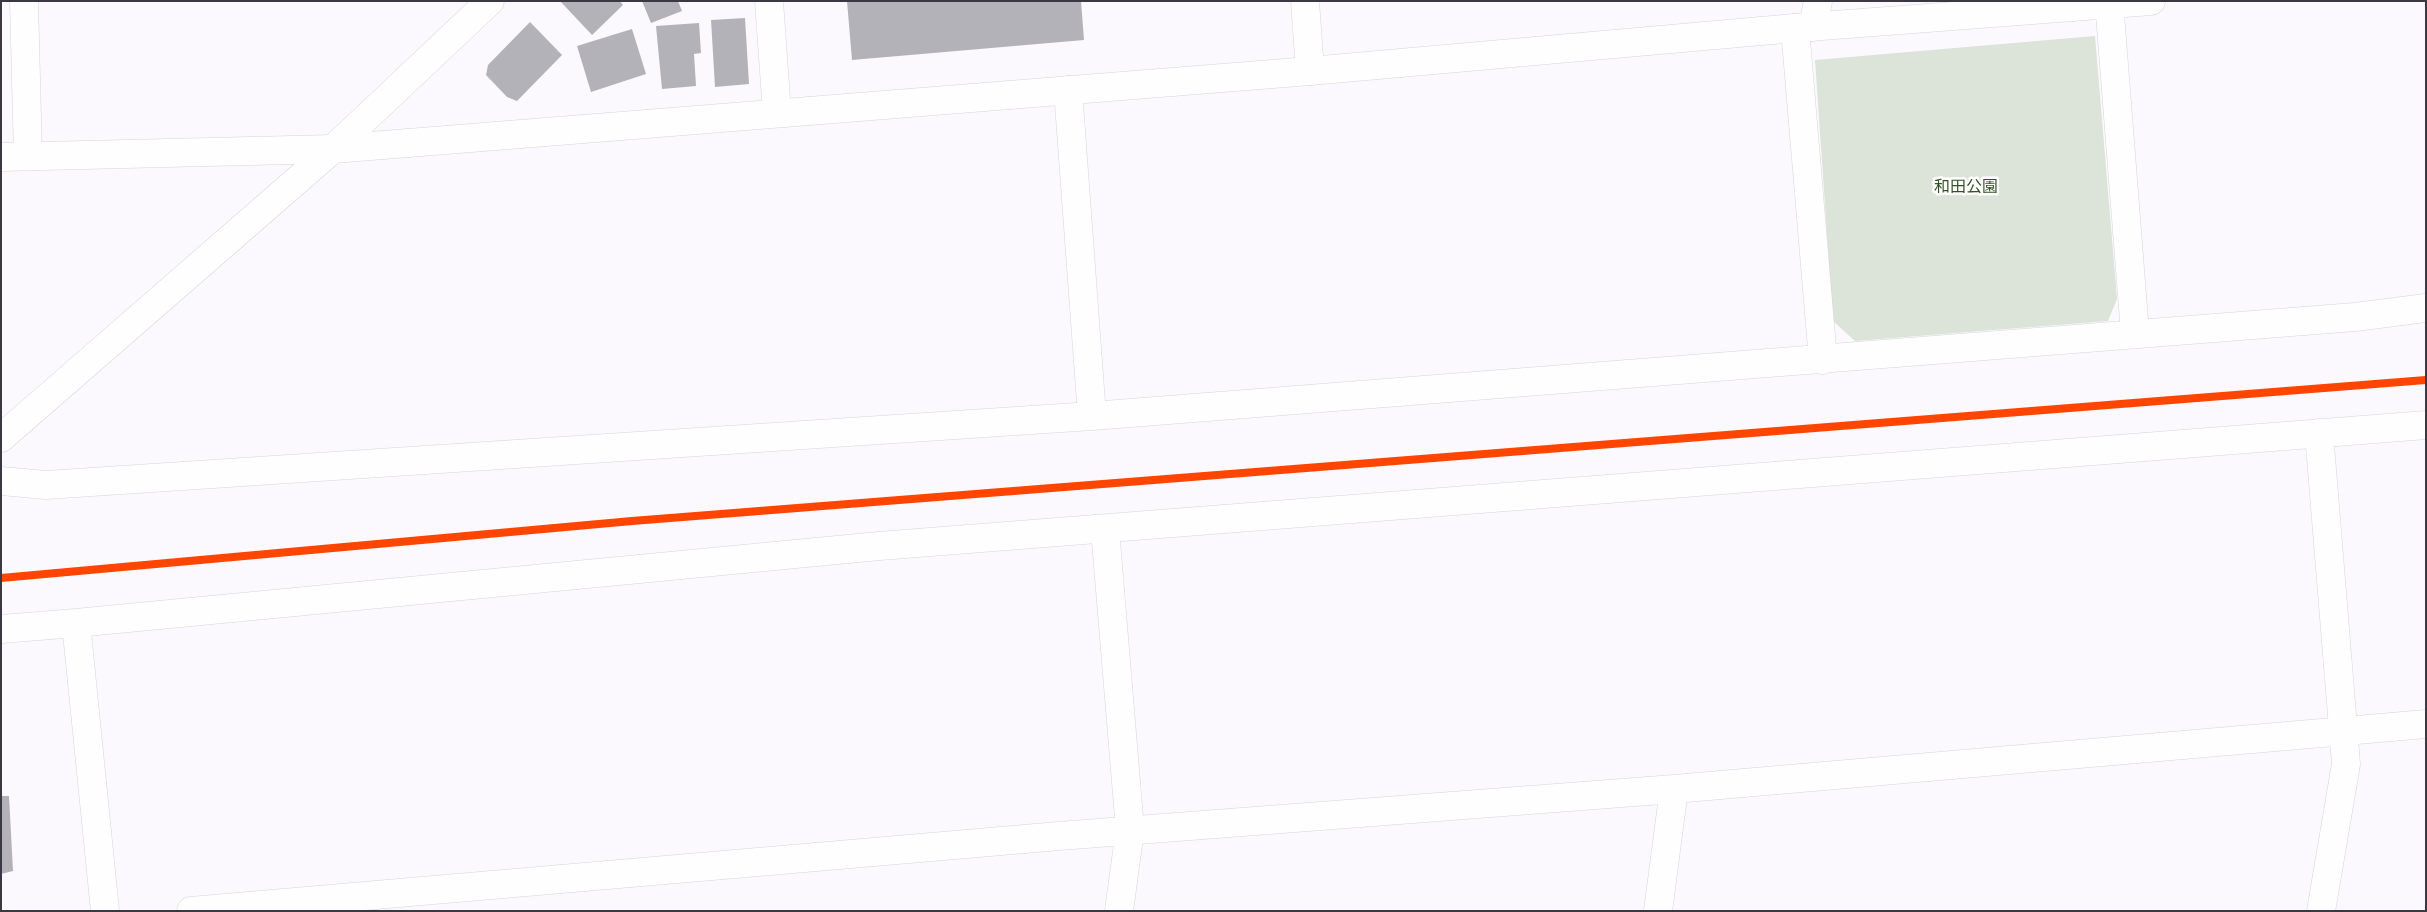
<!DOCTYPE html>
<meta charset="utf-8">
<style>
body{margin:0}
#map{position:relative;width:2427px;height:912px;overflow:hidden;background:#fbf9fd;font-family:"DejaVu Sans",sans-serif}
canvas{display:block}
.frame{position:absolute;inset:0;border:2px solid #3a3843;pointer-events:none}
</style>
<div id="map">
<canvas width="2427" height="912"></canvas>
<div class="frame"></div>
</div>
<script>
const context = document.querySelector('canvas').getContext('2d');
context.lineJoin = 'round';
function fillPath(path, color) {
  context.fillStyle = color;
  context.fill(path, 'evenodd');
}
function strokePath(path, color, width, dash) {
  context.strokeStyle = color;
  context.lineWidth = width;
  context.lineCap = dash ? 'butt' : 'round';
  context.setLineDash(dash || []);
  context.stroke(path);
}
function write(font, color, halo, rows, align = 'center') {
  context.font = font + ' "DejaVu Sans","Noto Sans JP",sans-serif';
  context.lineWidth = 5;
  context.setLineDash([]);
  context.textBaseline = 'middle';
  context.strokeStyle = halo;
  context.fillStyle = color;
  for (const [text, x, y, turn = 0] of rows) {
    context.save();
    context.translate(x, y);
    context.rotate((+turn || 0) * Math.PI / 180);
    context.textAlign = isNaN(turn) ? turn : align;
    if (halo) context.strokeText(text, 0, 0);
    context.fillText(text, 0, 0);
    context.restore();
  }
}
fillPath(new Path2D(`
 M2095,36L2117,299L2108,321L1855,341L1833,321L1815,60Z`), '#dce3d9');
fillPath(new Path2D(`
 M560,1H620L623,5L592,35Z
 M642,1H678L682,11L651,23Z
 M847,1H1081L1084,40L852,60Z
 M745,18L749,84L715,87L711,20Z
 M530,22L562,55L517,101L507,97L486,75L488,65Z
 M699,23L701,53L694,54L696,86L662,89L656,26Z
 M632,29L646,74L591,92L577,46Z
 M1,796H9L13,871L1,874Z`), '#b4b2b9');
const minor = new Path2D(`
 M24,1L28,156
 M769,1L777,113
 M1305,1L1310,71
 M2109,1L2135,333
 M1813,27L1818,1
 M1795,28L1823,360
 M1,157L333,149
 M1092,416L2355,317L2426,308
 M2319,433L2346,764L2321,911
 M1,481L46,485L1092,416L1068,90
 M1105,529L1130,830L1119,911
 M76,623L879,546L2426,425
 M1,629L76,623L105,911
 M191,911L1059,836L1674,789L2426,724
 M1658,911L1674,789`);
const tertiary = new Path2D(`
 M333,149L1310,71L1795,28L2151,1
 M1,438L333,149L490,1`);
strokePath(minor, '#d6d4db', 29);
strokePath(tertiary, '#d6d4db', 29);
strokePath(minor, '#fefeff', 28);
strokePath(tertiary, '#fefeff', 28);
strokePath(new Path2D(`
 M1,578L632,521L2426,380`), '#ff4500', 8);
write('16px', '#325125', '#fff', [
 ["和田公園",1966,188]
]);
</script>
